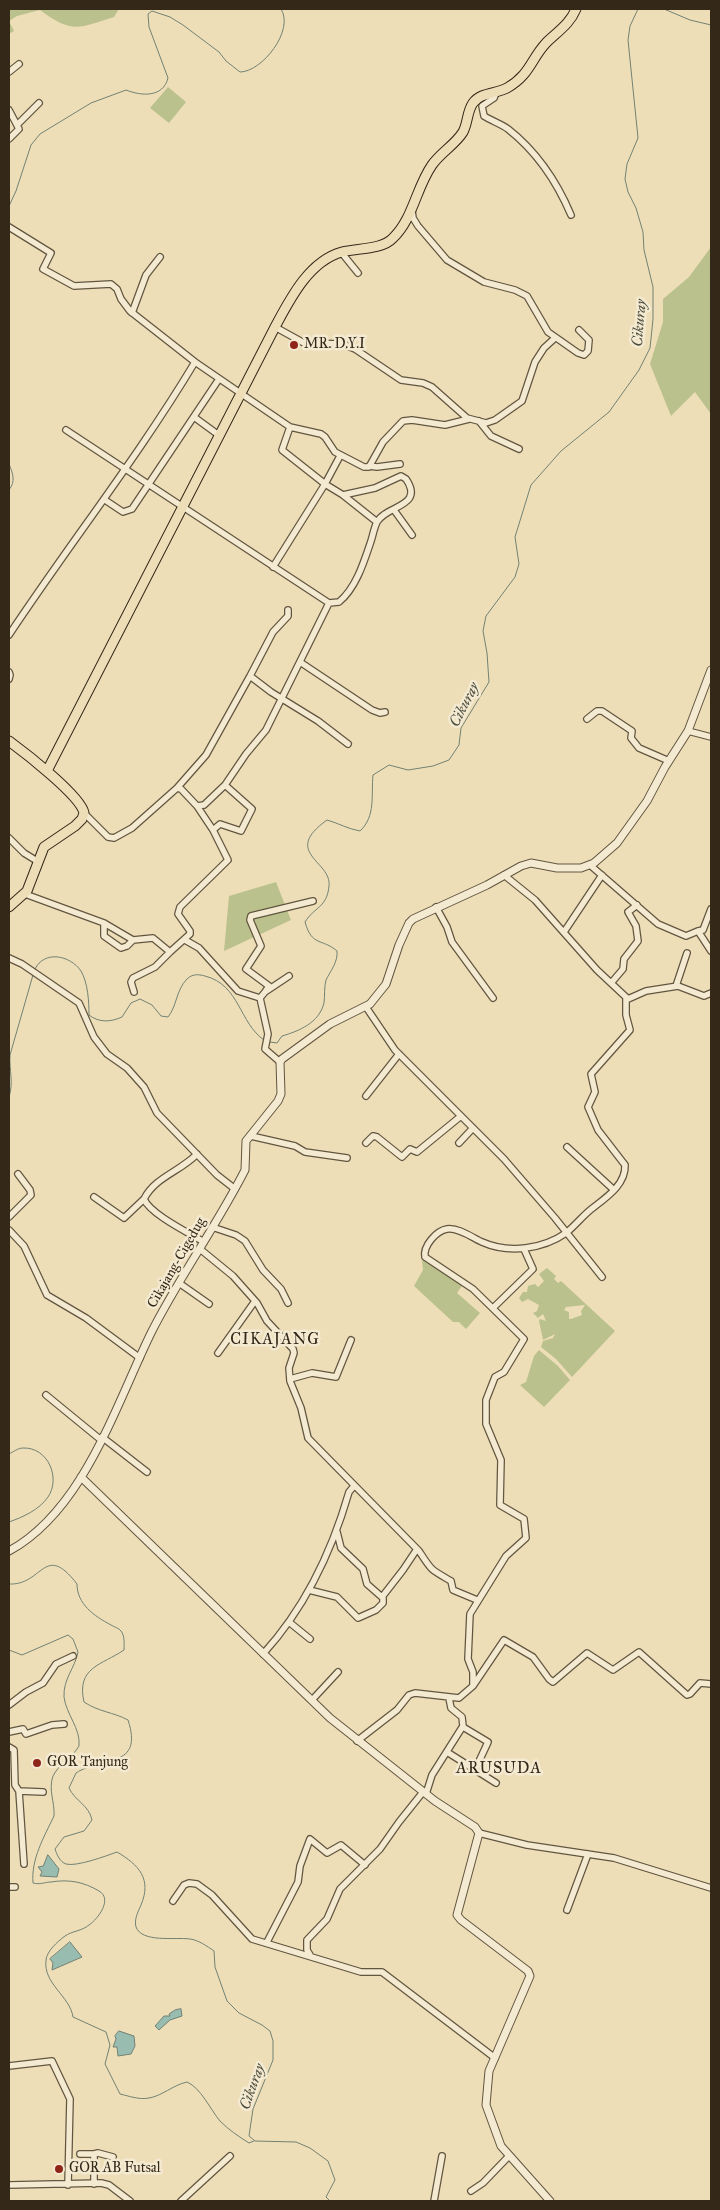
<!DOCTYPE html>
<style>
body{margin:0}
#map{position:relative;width:720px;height:2210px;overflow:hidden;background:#eedeb8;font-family:"IM FELL Great Primer",serif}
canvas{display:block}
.frame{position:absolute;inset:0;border:10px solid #342818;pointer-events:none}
</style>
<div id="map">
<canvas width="720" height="2210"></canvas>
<div class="frame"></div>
</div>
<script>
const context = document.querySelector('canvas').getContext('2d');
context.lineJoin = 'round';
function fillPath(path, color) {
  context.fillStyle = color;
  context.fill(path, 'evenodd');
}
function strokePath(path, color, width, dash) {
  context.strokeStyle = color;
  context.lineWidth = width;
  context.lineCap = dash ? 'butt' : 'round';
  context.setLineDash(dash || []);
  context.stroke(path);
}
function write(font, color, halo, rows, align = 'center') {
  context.font = font + ' "IM FELL Great Primer",serif';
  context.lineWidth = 5;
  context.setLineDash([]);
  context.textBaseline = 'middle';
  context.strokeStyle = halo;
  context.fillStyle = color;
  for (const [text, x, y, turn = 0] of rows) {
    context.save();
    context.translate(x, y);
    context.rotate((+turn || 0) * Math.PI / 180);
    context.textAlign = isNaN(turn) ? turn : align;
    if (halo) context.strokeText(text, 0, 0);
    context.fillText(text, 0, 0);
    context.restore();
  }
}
fillPath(new Path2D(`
 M9,9H119L114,17C79,28 72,34 40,10L17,16L9,21L14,31L9,34Z
 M168,87L186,102L169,123L150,108Z
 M711,247V414L695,392L671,416L650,364L663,322V299L689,277Z
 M276,882L291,920L224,951L229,896Z
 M425,1259L464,1283L457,1293L480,1313L466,1329L459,1322H453L414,1286L423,1270L422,1261Z
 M547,1268L556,1276L554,1279L558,1283L561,1281L615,1331L572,1377L556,1359L541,1347L543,1341L553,1338L555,1334L543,1340L539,1321L540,1319L546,1321L543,1314L538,1318L533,1313L537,1311L539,1305L528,1299L522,1302L519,1298L523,1292H527L528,1286L535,1284L538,1287L544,1281L539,1274ZM585,1305L581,1311L582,1315L571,1319H569V1312L564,1310L566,1307Z
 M539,1350L558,1366L570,1380L544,1407L520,1385L526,1382L534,1356Z`), '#bac18d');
const water = new Path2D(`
 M48,1855L59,1869L57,1877L40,1876L42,1872L38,1867L43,1866Z
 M70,1942L82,1957L52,1970L53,1963L50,1959Z
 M181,2009L182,2016L170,2020L159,2030L155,2026L164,2016H170L169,2014L175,2010Z
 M119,2031L134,2036L135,2046L131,2054L118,2056L117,2047H113L116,2039L115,2036Z`);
fillPath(water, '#99bcb0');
strokePath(water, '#718173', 1);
strokePath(new Path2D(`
 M664,9L690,20L711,25
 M9,206L16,191L31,145L40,134L91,103L126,90C141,96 163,98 168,78L149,27L148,14L152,11L170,17L183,25L219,52L226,61L240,72C262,72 295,30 281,9
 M9,464C13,474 16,481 9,490
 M35,969C44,950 70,955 81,971C88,983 89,1002 89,1015C99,1023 111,1022 122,1017L131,1003L140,999L152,1005L161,1016L168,1017C177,1006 176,990 187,979C192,974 198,974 205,976C240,985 239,1023 264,1040
 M270,1042L277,1043L282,1036C299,1031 319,1023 324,1003C325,996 324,987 326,980C331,970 338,962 337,951C322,938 312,947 305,922C314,907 327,908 329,886C332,861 281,853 327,820C338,823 348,829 360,831C376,816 371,795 373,775L389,765L408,770L433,766L449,760L459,745L461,728L489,682L487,653L483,631L486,616L515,577L519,564L515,537L531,485L561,451L609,412L639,370L650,348L653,319V287L644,250L643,232L636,208L628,192L625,179L627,164L638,138L628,40L630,26L638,9
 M9,1097C14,1082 9,1071 10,1055L33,975
 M9,1454C13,1452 18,1448 23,1448C48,1447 61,1478 48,1497C39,1510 23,1517 9,1522
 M9,1584C43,1586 44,1541 77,1584C77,1604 94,1616 111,1625C114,1627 119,1628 121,1631C125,1636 124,1644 124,1650C102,1665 76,1667 84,1702C99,1712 113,1712 128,1720C144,1769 102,1756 76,1773L69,1788C75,1801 89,1805 92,1820L84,1831L64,1837L55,1849C57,1855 60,1862 66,1864C76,1867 106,1856 117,1852C139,1865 152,1879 141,1905C138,1912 134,1919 136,1927C142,1943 175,1937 190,1939C198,1940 207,1946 214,1951L215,1967L227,2001L239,2013L262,2025L270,2031L273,2041V2060L253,2109L249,2136L255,2141L296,2142L310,2148L328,2161L335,2180L326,2197L330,2201
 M9,1650L22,1655L68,1635L73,1639L78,1652C75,1668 63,1679 64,1697C66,1714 81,1729 79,1746C73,1757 58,1765 53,1776C48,1790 55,1802 54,1816C44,1837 31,1859 33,1883C40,1885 45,1882 51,1882C69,1879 84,1882 99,1891C113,1899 98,1919 89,1925C82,1931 72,1931 65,1936C57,1942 47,1951 46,1960C43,1984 70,1996 73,2017L106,2032L110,2045L105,2064L120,2094C129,2096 139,2100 149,2098C162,2096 173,2085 187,2082C201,2088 210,2109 220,2121C229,2130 238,2136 249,2143L254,2141`), '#718173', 1);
const minor = new Path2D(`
 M9,72L19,64
 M496,93L494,98L482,106L484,116C492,121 501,124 508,129C536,151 557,182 571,215
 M9,110L19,129L9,139
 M17,125L39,103
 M412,210L413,218L418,226L447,260L484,282L515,290L527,296L548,332L578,353L584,355L588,351L589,340L579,330
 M9,227L51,253L43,269L74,286L111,284L117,289L121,299L130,311L195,362L290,427L321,434L325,437L335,452L364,467H369L383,442L403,421L412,420L445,425L469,419
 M341,252L358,273
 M132,313L146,275L160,257
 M275,327L304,343L343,344L355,349L401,380L423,383L432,387L467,418L486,423L495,420L522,401L535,362L544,348L555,338
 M194,417L220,436
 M479,421L491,436L519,449
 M290,427L282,450L325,484L343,495L375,488L401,476L406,479C425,507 386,505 377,522C374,528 373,535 371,541C364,562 356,588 339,602L329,603
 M66,430L329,603L266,730L246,754L225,785L204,805L197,806L181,789L177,788L132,828L114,838L108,837L84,813
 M369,466L377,467L400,464
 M343,495L377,522
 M105,500L123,512L132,509L219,379
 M394,510L412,535
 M273,567L325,484L340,456
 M9,635C70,543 138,457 195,362
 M300,662L372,710L380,713L385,712
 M9,672L10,675L9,679
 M250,676L273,632L288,616V610
 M587,719L597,711H602L632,731L631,738L639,748L669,761
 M688,731L711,737
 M177,788L206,755L250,676L271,692L318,721L348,744
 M213,830L220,824L241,831L252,809L225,785
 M9,838L24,853L37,861
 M590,865L658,924L686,936L698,931L711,951
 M504,875L535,900L597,970L628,999
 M25,894L104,923L133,940L153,938L170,952L190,934V931L178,914L180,907L228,860L213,830L197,806
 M436,907L447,927L452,942L493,998
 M104,923V936L121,948L127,946L133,940
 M698,931L703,930L711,909
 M564,932L602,875
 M185,940L199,948L238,991L260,998
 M9,958L22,964L79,1003L94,1037L107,1054L127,1068L144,1087L157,1113L217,1175L235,1189
 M612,982L623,969L624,959L638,941L636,926L628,912L637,905
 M676,986L687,953
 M134,992L131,982L133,978L155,967L170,952
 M265,992L269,986L246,969L261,946L250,920L251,916L313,901
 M628,999L646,991L678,986L704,996L711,993
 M366,1007L395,1050L504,1159L555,1218L602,1277
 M280,1062L265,1049L268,1034L260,998L265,992L289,976
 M366,1096L399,1054
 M251,1136L295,1146L305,1152L347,1158
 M366,1143L373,1136L377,1137L402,1157L410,1149L417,1152L461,1116
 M459,1143L473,1128
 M567,1147L614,1190
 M197,1154C181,1171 155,1177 144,1199C150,1214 189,1233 204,1242
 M94,1197L124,1218L144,1199
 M9,1217L31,1195L30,1190L18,1174
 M212,1227L236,1235L245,1241L263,1270L281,1289L288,1303
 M9,1230L24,1246L47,1295L86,1318L140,1358
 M200,1249L233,1276L257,1303L267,1321L293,1349L294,1353L289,1368L290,1381L301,1408L308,1438L419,1551C432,1571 430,1569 451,1581L453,1590L477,1600
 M179,1283L209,1304
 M493,1308L533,1269L524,1249
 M218,1353L255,1301
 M290,1379L312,1373L336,1377L351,1340
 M46,1395L101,1440
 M102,1437L147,1472
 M309,1590L337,1597L358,1618L376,1610L383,1603V1598L367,1584L363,1569L341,1548L337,1532
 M382,1597L403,1570L417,1549
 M289,1622L310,1639
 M263,1654C305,1608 332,1551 349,1492L354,1486
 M473,1686L504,1640L533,1657L549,1679L553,1682L587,1653L613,1670L639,1652L687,1695L690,1694L700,1683L711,1684
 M312,1700L338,1672
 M9,1705L26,1692L43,1683L56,1664L73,1656
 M463,1727L488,1742L475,1770
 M9,1732L23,1729L26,1734L52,1725L64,1724
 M357,1741L397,1710L409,1695L415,1693L459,1698L473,1686V1672L468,1659L470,1614L506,1556L526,1538L524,1519L500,1505L501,1460L486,1424V1400L495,1377L504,1372L524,1339L473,1289L425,1257C423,1246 436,1231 447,1229C458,1227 473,1238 482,1242C509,1254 543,1249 566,1233C576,1225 584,1214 594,1207C607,1197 626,1184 625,1165L598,1130L588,1107L595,1092L591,1074L630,1030L626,1015V997
 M9,1747L14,1750L15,1785L19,1791L24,1864
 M447,1752L496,1783
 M19,1791L43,1792
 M426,1794L432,1775L463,1726L462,1717L451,1708L449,1698
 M479,1833L527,1845L614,1858L711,1888
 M9,1887H15
 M173,1901L184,1885L189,1883L197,1884L212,1895L252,1939L361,1972H382L495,2058
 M567,1910L588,1854
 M267,1942L298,1882L300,1866L310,1839L327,1853L341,1845L365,1865
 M310,1955L307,1950V1940L327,1919L340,1889L380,1849L399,1822L423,1792
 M9,2066L52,2061L70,2099L68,2185
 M80,2154H94
 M94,2184V2154L98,2153L113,2157
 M9,2185L101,2183L109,2185L130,2201
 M471,2191L483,2183L509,2156
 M181,2201L230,2156
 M434,2201L442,2156`);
const tertiary = new Path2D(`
 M81,1477L330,1718L435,1801L475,1827L479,1833L457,1915L461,1920L528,1971L530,1976L489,2071L486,2105L501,2146L550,2201
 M9,1551C84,1510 116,1404 152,1331C180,1276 217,1225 245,1170L246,1141L278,1101L281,1094L280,1062L282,1059L330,1024L370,1004L386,984L399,945L409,923L413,919L487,885L521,866L531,863L557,868H581L594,863L617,843L647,801L665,767L688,731L711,670`);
const primary = new Path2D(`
 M9,741C24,752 81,796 84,813L82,819L75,826L44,847L27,891L9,907
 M47,771L275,327C290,299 309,261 342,252C357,248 382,250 393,238C413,219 416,188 432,165C441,152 455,145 463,132C468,123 467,111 473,103C481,92 496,94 507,88C530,75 531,59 546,43C557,32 570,24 576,9`);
strokePath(minor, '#625640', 8);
strokePath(tertiary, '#625640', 9);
strokePath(primary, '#342818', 11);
strokePath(minor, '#f4ead1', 5.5);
strokePath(tertiary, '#f4ead1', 7);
strokePath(primary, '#eedeb8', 9);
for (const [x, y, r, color] of [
 [294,345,5,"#8f2418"],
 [37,1763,5,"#8f2418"],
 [59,2169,5,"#8f2418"]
]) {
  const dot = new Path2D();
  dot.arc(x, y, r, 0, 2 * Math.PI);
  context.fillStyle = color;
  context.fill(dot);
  strokePath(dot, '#f4ead1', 2);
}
write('14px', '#342818', '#f4ead1', [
 ["MR. D.Y.I",304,345],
 ["GOR Tanjung",47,1763],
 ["GOR AB Futsal",69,2169]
], 'left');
write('14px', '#342818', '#f4ead1', [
 ["Cikajang-Cigedug",177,1263,-60]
]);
write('italic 15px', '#4d4d3e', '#f4ead1', [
 ["Cikuray",640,323,-85],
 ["Cikuray",465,705,-63],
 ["Cikuray",253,2087,-70]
]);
context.letterSpacing = '1px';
write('16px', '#342818', '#f4ead1', [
 ["CIKAJANG",275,1340],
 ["ARUSUDA",499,1769]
]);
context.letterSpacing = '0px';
</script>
